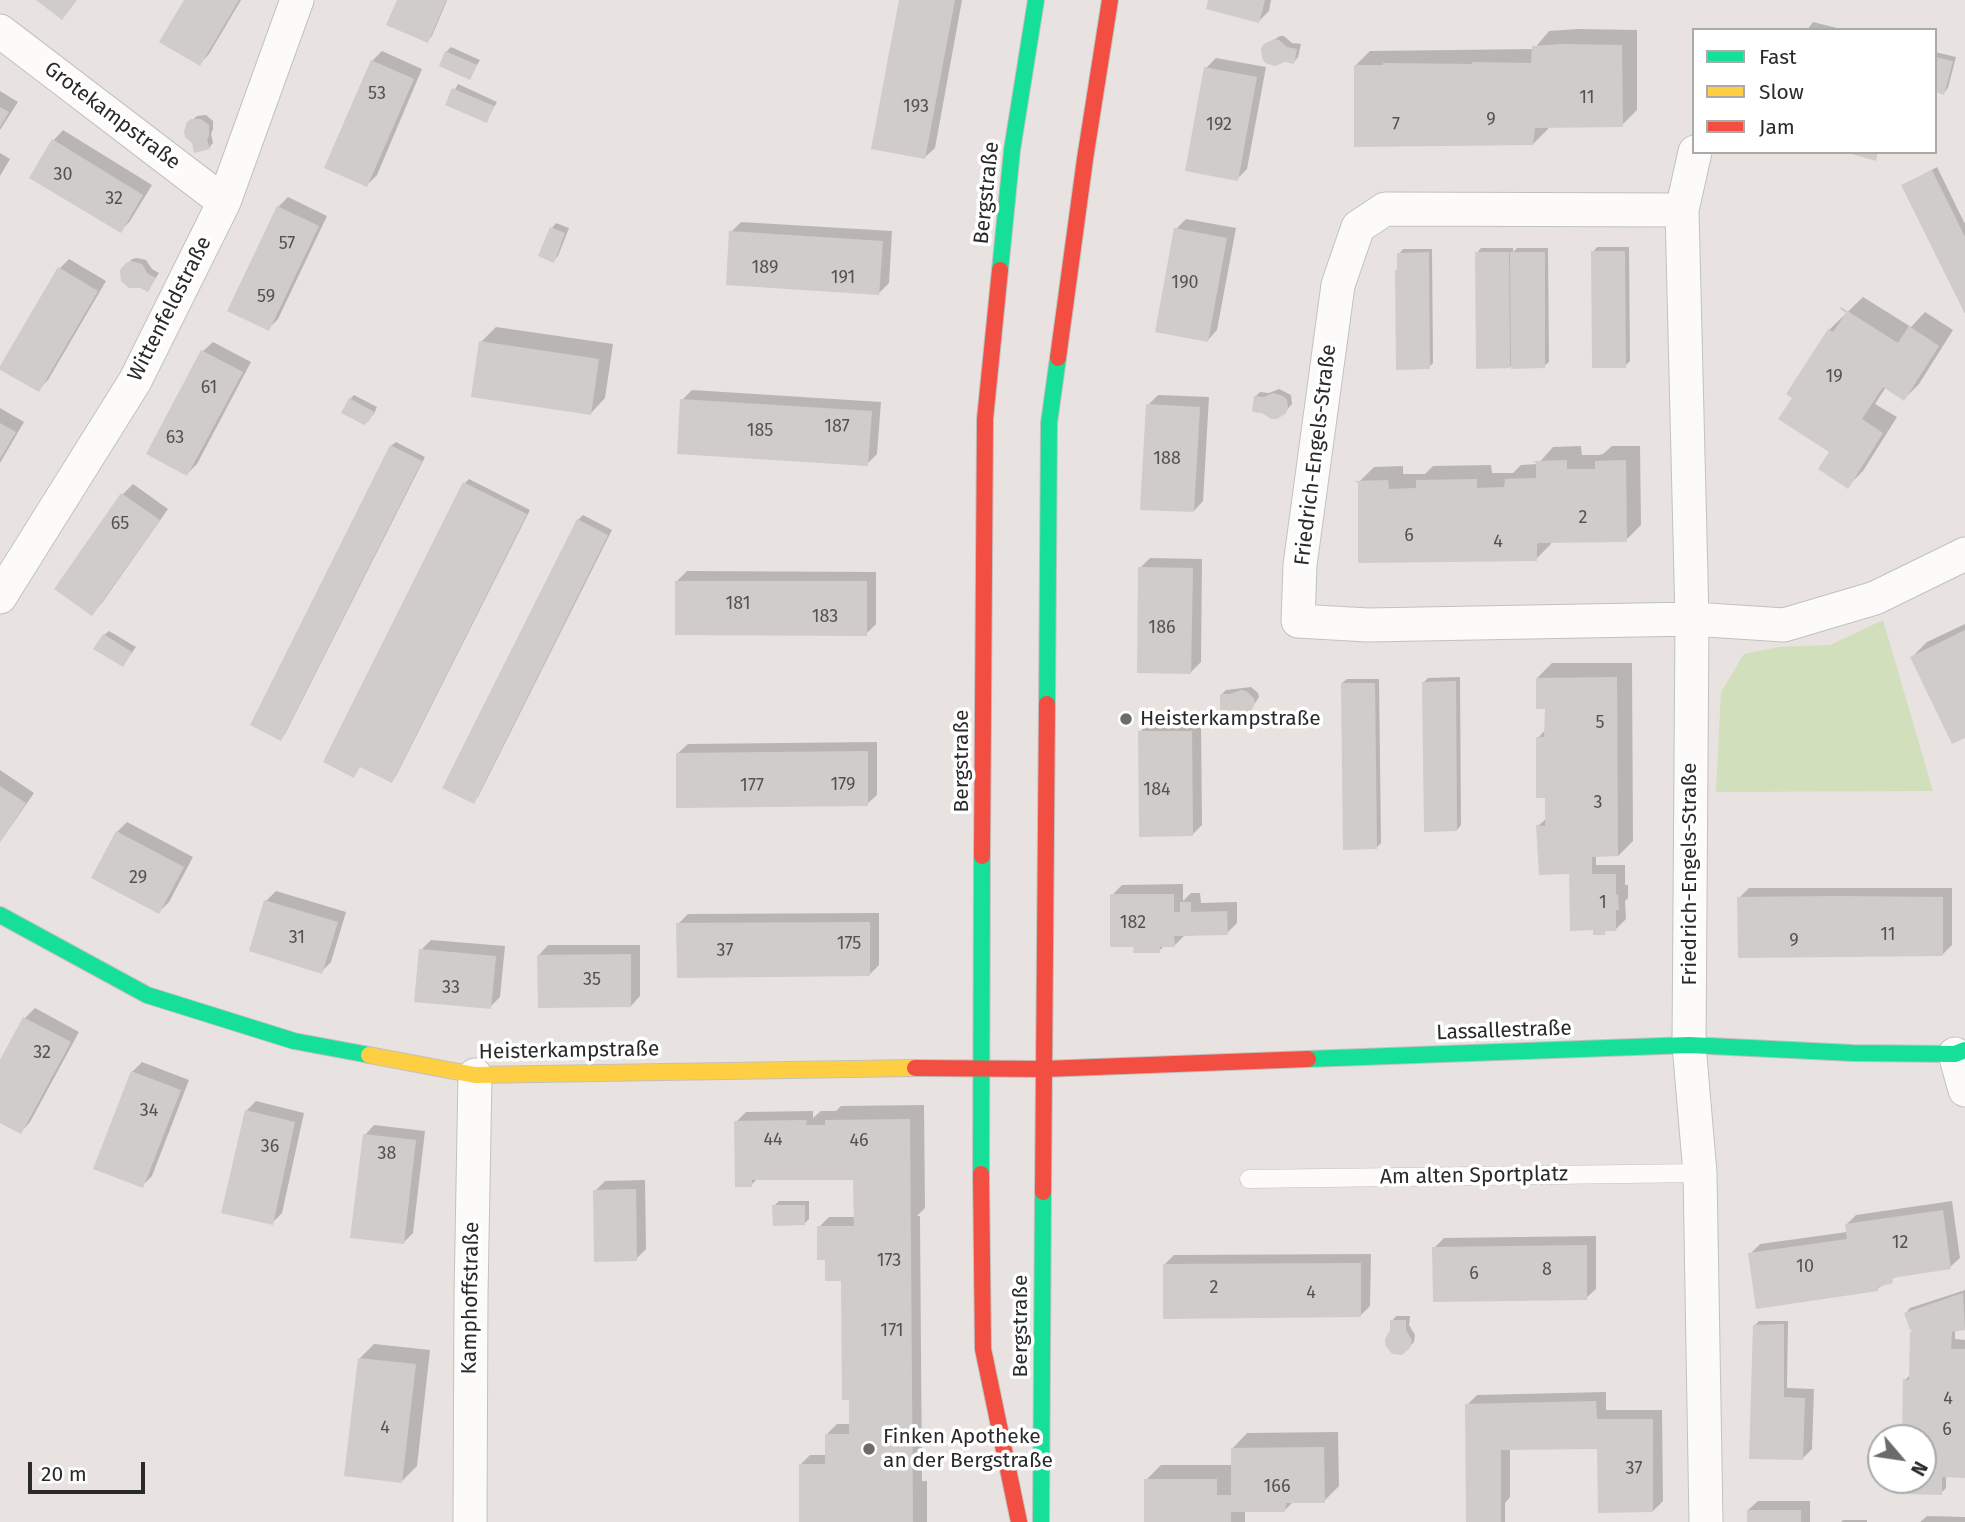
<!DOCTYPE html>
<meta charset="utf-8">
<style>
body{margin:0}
#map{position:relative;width:1965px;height:1522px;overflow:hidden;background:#e8e3e0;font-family:"Fira Sans",sans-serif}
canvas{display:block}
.legend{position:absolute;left:1692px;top:28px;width:245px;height:126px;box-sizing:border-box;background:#fff;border:2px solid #aaa;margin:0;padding:9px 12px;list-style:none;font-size:21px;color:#2a2a2a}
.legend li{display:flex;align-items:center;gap:14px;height:35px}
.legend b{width:35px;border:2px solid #aaa}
.north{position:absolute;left:1867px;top:1424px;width:70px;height:70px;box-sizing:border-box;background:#fff;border:2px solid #aaa;border-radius:50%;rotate:119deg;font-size:19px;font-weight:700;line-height:28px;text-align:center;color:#2a2a2a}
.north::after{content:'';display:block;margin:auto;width:24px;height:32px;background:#6c6b6a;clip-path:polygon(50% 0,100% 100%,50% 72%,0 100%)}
.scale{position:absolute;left:28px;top:1462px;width:117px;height:32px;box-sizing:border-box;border:4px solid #2a2a2a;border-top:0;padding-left:9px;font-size:21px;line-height:24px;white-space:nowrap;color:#2a2a2a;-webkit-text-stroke:5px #fff;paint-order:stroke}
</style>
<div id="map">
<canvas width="1965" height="1522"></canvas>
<ul class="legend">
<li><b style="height:9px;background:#16e098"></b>Fast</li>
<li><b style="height:9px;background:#ffcf43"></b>Slow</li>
<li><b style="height:9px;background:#f24e42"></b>Jam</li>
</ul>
<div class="north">N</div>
<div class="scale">20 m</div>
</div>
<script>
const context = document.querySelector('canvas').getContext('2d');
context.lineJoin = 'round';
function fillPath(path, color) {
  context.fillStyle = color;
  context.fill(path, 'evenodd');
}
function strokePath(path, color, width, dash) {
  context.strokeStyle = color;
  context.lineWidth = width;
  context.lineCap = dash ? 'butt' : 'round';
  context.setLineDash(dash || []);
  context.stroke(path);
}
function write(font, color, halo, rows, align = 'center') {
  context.font = font + ' "Fira Sans",sans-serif';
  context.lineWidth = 7;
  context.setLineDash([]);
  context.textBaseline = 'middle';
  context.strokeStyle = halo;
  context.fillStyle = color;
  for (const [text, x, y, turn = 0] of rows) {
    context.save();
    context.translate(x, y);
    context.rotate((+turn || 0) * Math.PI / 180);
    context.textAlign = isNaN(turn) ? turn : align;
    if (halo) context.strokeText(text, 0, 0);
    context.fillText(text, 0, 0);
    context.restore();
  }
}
fillPath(new Path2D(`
 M1883,620L1933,791L1716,792L1721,692L1744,654L1779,647L1830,645Z`), '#d1dfbc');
fillPath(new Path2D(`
 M186,0H241L209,54L200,64Z
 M399,0H447L432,36L427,41Z
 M901,0H962L935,148L925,157Z
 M1210,0H1271L1269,11L1259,21Z
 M1813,22L1845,30H1807Z
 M1578,29L1637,30V110L1622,125L1548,126V129L1533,144L1355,66L1370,51L1534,49L1549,31Z
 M1280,36H1284L1292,43L1301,44L1298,57L1294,62L1265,45Z
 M451,47L480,60L469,78L446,52Z
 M382,51L422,69L377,175L367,185L372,61Z
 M1935,52L1956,57L1948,88L1944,93L1935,91Z
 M1216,58L1266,67L1247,169L1237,179L1206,68Z
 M458,84L497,102L486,121L447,104Z
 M0,91L18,102L0,130Z
 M206,115L213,121V129L211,134L213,143L209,148L189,123L197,116Z
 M63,130L152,185L130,221L121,231L32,177L54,140Z
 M0,153L10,159L0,176Z
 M1937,167L1965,224V310L1904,185Z
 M288,197L327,216L278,319L268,329L278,207Z
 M1186,219L1236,228L1217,330L1208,340L1176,229Z
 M741,222L892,231L889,283L879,293L731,232Z
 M556,223L569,228L558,256L554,260L552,228Z
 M1597,247H1629L1630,361L1625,366L1593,252Z
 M1481,248H1513V252L1517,248H1548L1549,362L1544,366L1478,367L1477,253Z
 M1403,249H1432L1433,363L1429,367L1399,268V254Z
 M137,258L146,260L152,269L159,273L148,290L121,271L132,259Z
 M69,259L106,281L48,380L38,390L59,269Z
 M1863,297L1911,327L1925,312L1953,330L1919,384L1904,399L1886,387L1875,404L1897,417L1863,471L1848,486L1831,451L1794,397L1788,394L1829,330Z
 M496,327L613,344L605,398L591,413L481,342Z
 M213,342L251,362L197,464L187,474L203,351Z
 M1279,389L1291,395L1292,404L1284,413L1255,397L1260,392L1269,393Z
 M692,390L881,402L877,454L867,464L682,400Z
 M354,395L377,407L374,414L364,423L350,399Z
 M1158,395L1209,397L1203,501L1194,511L1148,405Z
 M0,408L24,422L0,463Z
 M396,442L425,457L285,734L281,738L391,446Z
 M1581,446L1582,455H1598L1603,454L1612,446H1640L1641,525L1626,540L1551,541V544L1536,559L1359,482L1374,467L1403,466V474H1425L1433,466L1491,465L1492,473H1513L1521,465L1538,464L1553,447Z
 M469,479L530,510L396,776L391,781L361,765L354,775L465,483Z
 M133,484L168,509L102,603L92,613L57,588L123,494Z
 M583,515L612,530L478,797L473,802L444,787L578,520Z
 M1150,558L1202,559L1201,662L1191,672L1140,568Z
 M687,571L876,572V624L866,634L677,581Z
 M1965,624V736L1912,657L1927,642Z
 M109,631L136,647L123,665L104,635Z
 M1552,663H1632L1633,841L1618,856H1596V865H1625V885H1628V898L1625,901L1626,919L1616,929H1608L1604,933L1571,873L1538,826L1547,818L1546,796L1538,738L1546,729V707H1538L1537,678Z
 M1460,677L1461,825L1457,830L1424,682L1428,678Z
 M1347,679H1379L1381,843L1376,848L1342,683Z
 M1251,687L1258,693L1259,697L1250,711L1222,694L1226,690Z
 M1201,721L1202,825L1192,835L1140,732L1150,722Z
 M877,742V795L867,804L678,753L688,744Z
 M0,770L34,793L0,842Z
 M127,822L193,857L169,902L159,912L117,832Z
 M1183,884V901L1191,893H1200L1201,903L1237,902V923L1227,933L1184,936L1174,946H1164L1159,951L1135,946L1112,895L1122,885Z
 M1749,888H1952V945L1942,955L1739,898Z
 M276,891L346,912L331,962L321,972L266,901Z
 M879,913V965L869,975L678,924L688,914Z
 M431,940L505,946L500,997L490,1007L421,950Z
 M548,945H640V996L631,1006L539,955Z
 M35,1008L79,1032L30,1122L21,1132L0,1121V1064L25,1018Z
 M142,1062L189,1080L152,1176L142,1186L132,1072Z
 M256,1101L304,1113L282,1213L272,1223L246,1111Z
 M924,1105L925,1208L917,1216H920L922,1481H927V1522H801L800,1465L810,1455H827V1434L837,1424H851L843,1279L826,1258L819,1227L829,1217H855V1178L757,1179L751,1185L736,1122L746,1112L813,1111V1118L821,1111H836L841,1106Z
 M374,1125L425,1131L413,1233L403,1243L365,1135Z
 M645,1180L646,1249L636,1259L595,1191L605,1181Z
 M779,1201H809V1219L804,1224L774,1206Z
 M1952,1201L1960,1258L1950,1267L1898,1275L1877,1289L1750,1254L1760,1244L1847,1232L1846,1225L1856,1215Z
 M1596,1236V1289L1586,1298L1434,1248L1444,1238Z
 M1371,1254L1370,1306L1360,1316L1164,1265L1174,1255Z
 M1965,1290V1328L1955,1330V1339L1965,1340V1476L1946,1475V1488L1941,1493L1909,1480H1923V1438H1904L1905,1380L1911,1374L1917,1328L1906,1313L1910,1308Z
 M1396,1316H1410L1409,1325L1415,1335L1414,1342L1409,1347L1392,1331V1321Z
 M1759,1321H1788L1787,1388L1814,1389L1812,1449L1802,1459L1755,1325Z
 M374,1344L430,1350L417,1466L402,1481L359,1359Z
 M1606,1392V1410H1662L1663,1501L1653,1511L1599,1447L1510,1448V1497L1505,1503V1522H1468L1467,1405L1477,1395Z
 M1338,1432L1339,1486L1324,1501L1293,1502L1285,1510H1245V1522H1146V1480L1161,1465H1232V1449L1247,1433Z
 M1758,1501H1810V1522H1748V1510Z
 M1927,1516L1965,1517V1522H1920Z
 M1843,1520H1867V1522H1841Z`), '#0003');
fillPath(new Path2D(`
 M36,0H77L62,20Z
 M184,0H239L200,66L159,42Z
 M397,0H446L428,43L386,25Z
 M899,0H955L925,159L871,149Z
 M1208,0H1265L1259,23L1206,9Z
 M1274,39L1279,40L1287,47L1297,49L1294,64L1285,62L1275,66L1265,63L1262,58L1261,48L1264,44Z
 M1562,44L1622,45L1623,127L1535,128L1533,145L1354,147V65H1383V63L1472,64V62L1531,63L1532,46Z
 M445,51L477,65L470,80L439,66Z
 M1935,57L1953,61L1944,95L1935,92Z
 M371,60L414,79L367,187L324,168Z
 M1204,67L1257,77L1238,181L1185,171Z
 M452,88L494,106L487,123L445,105Z
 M0,107L9,112L0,127Z
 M191,119H201L209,125V135L207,140L210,149L194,153L192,143L185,137L184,132L187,122Z
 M52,139L143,195L121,233L29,178Z
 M1845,152H1878L1876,161Z
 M1932,170L1965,237V314L1901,185Z
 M277,206L319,226L269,331L227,311Z
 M550,227L565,233L554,263L538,256Z
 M1174,228L1227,238L1208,342L1155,332Z
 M729,231L883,241L879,295L726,285Z
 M1591,251H1625L1626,368H1592Z
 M1429,252L1430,369L1396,370L1395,270H1397V253Z
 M1475,252H1509L1510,368L1476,369Z
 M1510,252H1545V368L1511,369Z
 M131,261L142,264L148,274L156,278L148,292L140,288H129L121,281L120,270L126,263Z
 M58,267L98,291L39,392L0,370V366Z
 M1841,307L1898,343L1909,326L1939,346L1904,401L1883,387L1862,419L1883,433L1848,489L1818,469L1829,452L1778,419L1792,398L1786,394L1828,329L1833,332L1846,313L1840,309Z
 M479,341L599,359L591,415L471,397Z
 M201,350L243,372L187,476L146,454Z
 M1273,393L1283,396L1287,400L1288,409L1285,414L1277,419H1271L1262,413L1252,412L1254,396L1264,397Z
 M349,398L374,412L370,420L364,425L341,413Z
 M680,399L872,411L868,466L677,454Z
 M1146,404L1200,407L1194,512L1140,510Z
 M0,423L16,432L0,459Z
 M390,445L422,461L281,741L250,725Z
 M1567,460V469H1595V461L1626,460L1627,542L1539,543L1537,544V561L1358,563V483L1354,481L1388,480L1389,489L1416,488V480L1477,479V488L1504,487L1505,479L1536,478V463L1533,461Z
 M463,482L527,514L392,783L360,767L354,778L323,762Z
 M121,493L160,520L92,616L54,589Z
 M577,519L608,535L474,804L442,788Z
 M1138,567L1193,568L1191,674L1137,673Z
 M675,581H867V636L675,635Z
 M1965,630V738L1952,744L1910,657Z
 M103,634L132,652L123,667L93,649Z
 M1617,677L1618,856L1592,857V874H1616V894L1618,895L1619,910H1616V931H1605V935H1593V930L1570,931L1569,874L1539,875L1536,825L1545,826V798H1536V737H1544L1545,709H1536V678Z
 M1456,681L1457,831L1424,832L1422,682Z
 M1341,683H1375L1377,849L1343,850Z
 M1241,690L1246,691L1254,698L1255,703L1251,712L1240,715L1234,714L1229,710H1220V694H1230Z
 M1138,731H1192L1193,836L1139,837Z
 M868,751V806L676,808V753Z
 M0,786L26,803L0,842Z
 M116,831L184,867L159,914L91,878Z
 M1110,894H1174V912H1180V902H1191V912L1227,911L1228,935L1174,936L1175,947H1160V953H1133L1134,947H1110Z
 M1838,896L1943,897V956L1738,958L1737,897Z
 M264,900L338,922L322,974L249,951Z
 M870,922V976L677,978L676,923Z
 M419,949L496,956L491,1009L414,1002Z
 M631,954V1007L538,1008L537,955Z
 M23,1017L71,1042L21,1134L0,1123V1060Z
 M131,1071L181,1090L143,1188L93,1169Z
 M245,1110L295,1122L273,1225L221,1213Z
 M910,1119L913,1522H799V1464H825V1434H849V1400H842L841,1281H825V1260H817V1226H854L853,1180H752V1187H735L734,1121L807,1120L806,1125H825V1120Z
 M363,1134L416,1140L404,1244L350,1238Z
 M636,1189L637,1261L594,1262L593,1190Z
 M772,1205H805V1225L773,1226Z
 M1943,1210L1951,1269L1892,1278L1893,1283L1878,1287V1291L1756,1309L1748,1253L1847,1239L1845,1224Z
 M1587,1245V1300L1433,1302L1432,1247Z
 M1361,1263V1317L1163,1319V1264Z
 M1963,1293L1965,1330L1952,1332L1951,1349H1965V1478L1942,1477V1495L1907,1494V1480H1923V1438H1902L1903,1379L1909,1380L1910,1332L1913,1330H1910L1904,1313Z
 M1390,1320H1406V1330L1412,1340L1410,1348L1402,1355L1392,1354L1385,1345V1339L1390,1330Z
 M1784,1324V1397L1805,1398L1803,1460L1749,1459L1753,1325Z
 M358,1358L416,1364L402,1483L344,1476Z
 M1596,1401L1597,1419H1653V1512L1598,1513L1597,1449L1501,1450V1522H1466L1465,1404Z
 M1324,1447L1325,1503H1286L1285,1512H1231V1522H1144V1479H1217V1495H1231V1448Z
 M1747,1510H1801V1522H1747Z`), '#cfccc9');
const lane = new Path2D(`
 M1249,1179L1700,1173`);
const street = new Path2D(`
 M0,31L224,202
 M1695,152L1682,210L1692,619L1689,1045L1700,1173L1706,1522
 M1682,210L1385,209L1358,227L1338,285L1300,565L1298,621L1368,625L1692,619L1784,625L1875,598L1965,554
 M0,597L135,381L224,202L297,0
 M1955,1054L1965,1090
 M470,1522L471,1295L475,1075`);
const fast = new Path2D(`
 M1000,270L1012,150L1036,0
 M1047,704L1049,423L1058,358
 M0,915L147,995L294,1041L369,1055
 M1308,1059L1689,1045L1853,1053L1955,1054L1965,1050
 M981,1174L982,856
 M1041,1522L1043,1192`);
const slow = new Path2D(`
 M369,1055L475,1075L915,1068`);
const jam = new Path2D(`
 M1058,358L1085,159L1110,0
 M982,856L985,419L1000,270
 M915,1068L1043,1069L1308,1059
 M981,1174L983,1349L1019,1522
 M1043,1192L1047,704`);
strokePath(lane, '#c2c1c1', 19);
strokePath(street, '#c2c1c1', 35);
strokePath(fast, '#c2c1c1', 18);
strokePath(slow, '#c2c1c1', 18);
strokePath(jam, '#c2c1c1', 18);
strokePath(lane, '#fcfbfa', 18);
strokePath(street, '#fcfbfa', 33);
strokePath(fast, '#16e098', 16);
strokePath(slow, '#ffcf43', 16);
strokePath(jam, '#f24e42', 16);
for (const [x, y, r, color] of [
 [1126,719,7,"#6c6b6a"],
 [869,1449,7,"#6c6b6a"]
]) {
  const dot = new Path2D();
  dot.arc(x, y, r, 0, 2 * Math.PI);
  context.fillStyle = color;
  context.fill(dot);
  strokePath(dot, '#fff', 2.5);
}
write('18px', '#545352', null, [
 ["53",377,94],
 ["11",1587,98],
 ["193",916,107],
 ["9",1491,120],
 ["192",1219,125],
 ["7",1396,125],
 ["30",63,175],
 ["32",114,199],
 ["57",287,244],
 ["189",765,268],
 ["191",843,278],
 ["190",1185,283],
 ["59",266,297],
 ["19",1834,377],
 ["61",209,388],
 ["187",837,427],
 ["185",760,431],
 ["63",175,438],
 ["188",1167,459],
 ["2",1583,518],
 ["65",120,524],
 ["6",1409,536],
 ["4",1498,542],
 ["181",738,604],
 ["183",825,617],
 ["186",1162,628],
 ["5",1600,723],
 ["179",843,785],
 ["177",752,786],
 ["184",1157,790],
 ["3",1598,803],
 ["29",138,878],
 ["1",1603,903],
 ["182",1133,923],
 ["11",1888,935],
 ["31",297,938],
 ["9",1794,941],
 ["175",849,944],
 ["37",725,951],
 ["35",592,980],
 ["33",451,988],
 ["32",42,1053],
 ["34",149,1111],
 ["44",773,1140],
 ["46",859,1141],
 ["36",270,1147],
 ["38",387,1154],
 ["12",1900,1243],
 ["173",889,1261],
 ["10",1805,1267],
 ["8",1547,1270],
 ["6",1474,1274],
 ["2",1214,1288],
 ["4",1311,1293],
 ["171",892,1331],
 ["4",1948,1399],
 ["4",385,1428],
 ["6",1947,1430],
 ["37",1634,1469],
 ["166",1277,1487]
]);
write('21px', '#2a2a2a', '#fff', [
 ["Grotekampstraße",112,116,37],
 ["Bergstraße",987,193,-84],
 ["Wittenfeldstraße",170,309,-63],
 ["Friedrich-Engels-Straße",1316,455,-83],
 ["Bergstraße",962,761,-90],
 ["Friedrich-Engels-Straße",1690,874,-90],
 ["Lassallestraße",1504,1031,-2],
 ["Heisterkampstraße",569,1051,-1],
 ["Am alten Sportplatz",1474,1176,-1],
 ["Kamphoffstraße",471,1298,-89],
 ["Bergstraße",1021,1326,-90]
]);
write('21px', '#2a2a2a', '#fff', [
 ["Heisterkampstraße",1140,719],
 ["Finken Apotheke",883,1437],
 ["an der Bergstraße",883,1461]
], 'left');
</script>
